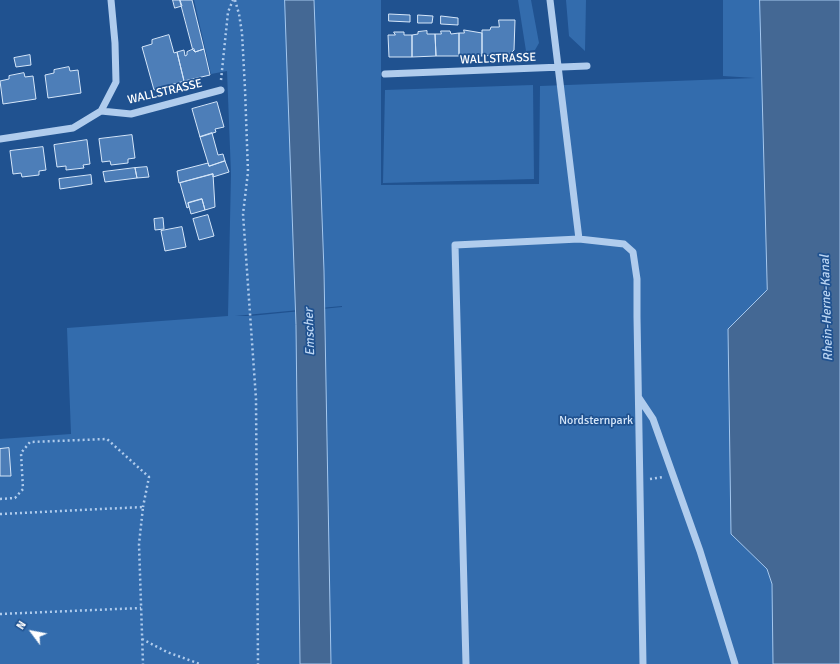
<!DOCTYPE html>
<style>
body{margin:0}
#map{position:relative;width:840px;height:664px;overflow:hidden;background:#205290;font-family:Signika,sans-serif}
canvas{display:block}
.north{position:absolute;left:12px;top:612px;width:40px;height:40px;-webkit-text-stroke:3px #205290;paint-order:stroke;rotate:302deg;font-size:11px;font-weight:700;line-height:16px;text-align:center;color:#fff}
.north::after{content:'';display:block;margin:auto;width:14px;height:18px;background:#fff;clip-path:polygon(50% 0,100% 100%,50% 72%,0 100%)}
</style>
<div id="map">
<canvas width="840" height="664"></canvas>
<div class="north">N</div>
</div>
<script>
const context = document.querySelector('canvas').getContext('2d');
context.lineJoin = 'round';
function fillPath(path, color) {
  context.fillStyle = color;
  context.fill(path, 'evenodd');
}
function strokePath(path, color, width, dash) {
  context.strokeStyle = color;
  context.lineWidth = width;
  context.lineCap = dash ? 'butt' : 'round';
  context.setLineDash(dash || []);
  context.stroke(path);
}
function write(font, color, halo, rows, align = 'center') {
  context.font = font + ' Signika,sans-serif';
  context.lineWidth = 3.5;
  context.setLineDash([]);
  context.textBaseline = 'middle';
  context.strokeStyle = halo;
  context.fillStyle = color;
  for (const [text, x, y, turn = 0] of rows) {
    context.save();
    context.translate(x, y);
    context.rotate((+turn || 0) * Math.PI / 180);
    context.textAlign = isNaN(turn) ? turn : align;
    if (halo) context.strokeText(text, 0, 0);
    context.fillText(text, 0, 0);
    context.restore();
  }
}
fillPath(new Path2D(`
 M194,0H381V185L539,184L540,86L755,78L723,76V0H760L762,77L840,664H0V439L71,434L67,328L228,316L231,174L227,71L211,74ZM342,307L250,316H235L342,306Z
 M518,0H531L539,43L535,50L526,51Z
 M566,0H586L585,51L569,36Z
 M533,85L534,179L383,183L385,90Z`), '#336cad');
const water = new Path2D(`
 M285,0H314L324,271L331,664H300L296,325Z
 M760,0H840V664H773L772,584L767,569L731,534L728,329L767,290Z`);
fillPath(water, '#446894');
strokePath(water, '#a4c7ee', 1);
const building = new Path2D(`
 M173,0H180L182,6L175,8Z
 M180,0H192L204,49L195,52L193,50Z
 M389,14L410,15V22L389,21Z
 M418,15L433,16L432,23H418Z
 M441,16L458,18V25L441,24Z
 M499,20H515L514,50L510,54L482,56V30H490L491,27H499Z
 M464,30L482,33V56H459V33H464Z
 M427,31V34H435L436,56L412,57V35L418,34V32Z
 M441,31H450L451,34L459,33V56H436L435,34H441Z
 M394,32H404V35H412V57H389L388,35H395Z
 M169,35L174,53L177,52L184,81L154,90L142,47L152,44V40Z
 M194,49L195,52L204,49L210,75L184,81L177,52L184,50L185,56L187,55V52Z
 M30,55L31,65L16,67L14,58Z
 M69,67L70,71L78,70L81,93L48,98L45,75L54,73V70Z
 M24,73L25,77L33,76L36,99L3,104L0,81L9,79V76Z
 M217,102L224,127L215,129L216,132L200,137L192,109Z
 M212,133L218,155L223,154L225,161L209,166L200,137Z
 M132,135L135,158L128,159V163L111,165L110,161L102,162L99,139Z
 M87,140L90,164L83,165L84,168L66,170V166L57,167L54,145Z
 M43,147L46,170L39,171V175L22,177L21,173L13,174L10,151Z
 M225,161L229,172L213,177V174L179,183L177,171L208,163L209,166Z
 M147,167L149,177L137,178L135,168Z
 M135,168L137,178L105,182L103,172Z
 M213,174L215,207L205,210L202,199L188,203L189,207L187,208L180,183Z
 M91,175L92,184L60,189L59,179Z
 M202,199L205,210L191,214L188,203Z
 M208,215L214,236L199,240L193,219Z
 M163,218L164,229L155,230L154,219Z
 M182,227L186,247L165,251L161,231Z
 M9,448L11,476H0V449Z`);
fillPath(building, '#4d7eb8');
strokePath(building, '#d5e6f9', 1);
strokePath(new Path2D(`
 M235,0L239,14L242,33L245,89L248,172L243,214L256,399L258,664
 M221,80L228,12L233,0
 M650,479L663,477
 M0,499L15,498L23,489L21,453L30,442L107,439L149,477L143,507
 M0,514L143,507L139,544L143,664
 M0,614L141,608
 M142,639L167,652L200,664`), '#b0cced', 2.5, [2, 3]);
strokePath(new Path2D(`
 M550,0L579,239
 M385,74L587,66
 M101,111L116,82L115,43L111,0
 M0,139L73,128L101,111L131,114L221,90
 M639,398L653,419L700,551L735,664
 M466,664L455,245L579,239L624,244L633,252L637,279V317L643,664`), '#b0cced', 7);
write('12px', '#fff', '#205290', [
 ["WALLSTRASSE",498,59,-2],
 ["WALLSTRASSE",165,92,-13]
]);
write('12px', '#d5e6f9', '#205290', [
 ["Nordsternpark",596,421]
]);
write('italic 13px', '#bcd6f4', '#205290', [
 ["Rhein-Herne-Kanal",827,308,-92],
 ["Emscher",310,332,-92]
]);
</script>
